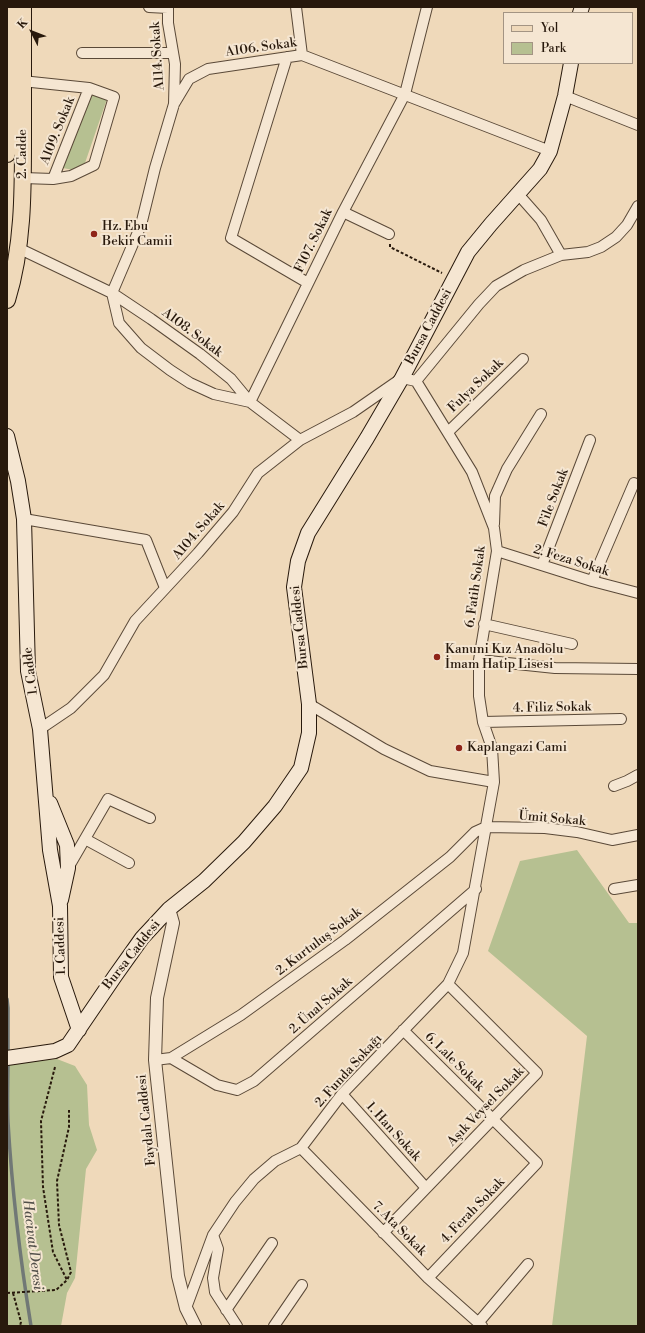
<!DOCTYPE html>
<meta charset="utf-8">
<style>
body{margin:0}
#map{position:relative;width:645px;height:1333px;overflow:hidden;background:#efd9ba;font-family:"Libre Bodoni",serif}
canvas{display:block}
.frame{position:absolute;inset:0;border:8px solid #28190c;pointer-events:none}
.legend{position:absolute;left:503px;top:12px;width:130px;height:52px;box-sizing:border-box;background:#f5e6d2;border:1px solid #a39483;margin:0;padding:5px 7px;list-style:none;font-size:12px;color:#28190c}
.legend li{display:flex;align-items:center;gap:8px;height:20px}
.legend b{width:20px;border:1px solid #a39483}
.north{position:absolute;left:12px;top:12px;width:40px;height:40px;-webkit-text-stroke:3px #f5e6d2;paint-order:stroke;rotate:312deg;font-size:11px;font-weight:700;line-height:16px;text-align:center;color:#28190c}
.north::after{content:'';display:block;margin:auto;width:14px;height:18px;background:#28190c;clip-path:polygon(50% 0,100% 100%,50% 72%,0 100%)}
</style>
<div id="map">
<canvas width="645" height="1333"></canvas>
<div class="frame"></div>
<ul class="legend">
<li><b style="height:5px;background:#efd9ba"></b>Yol</li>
<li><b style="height:11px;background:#b6c091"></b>Park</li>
</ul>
<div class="north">K</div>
</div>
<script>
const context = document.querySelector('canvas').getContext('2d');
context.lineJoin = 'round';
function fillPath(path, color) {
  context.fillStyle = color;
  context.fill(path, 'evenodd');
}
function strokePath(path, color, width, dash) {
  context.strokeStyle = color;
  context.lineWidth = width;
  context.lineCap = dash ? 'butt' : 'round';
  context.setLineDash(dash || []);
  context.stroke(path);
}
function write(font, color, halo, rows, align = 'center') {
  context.font = font + ' "Libre Bodoni",serif';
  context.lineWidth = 4;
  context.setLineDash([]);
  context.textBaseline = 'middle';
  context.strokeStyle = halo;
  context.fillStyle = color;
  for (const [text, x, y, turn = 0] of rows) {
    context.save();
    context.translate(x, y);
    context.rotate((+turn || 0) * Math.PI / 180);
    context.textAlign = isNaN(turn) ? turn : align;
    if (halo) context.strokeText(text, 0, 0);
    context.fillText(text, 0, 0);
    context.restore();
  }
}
fillPath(new Path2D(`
 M92,95L107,99L85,163L73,170L63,168Z
 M577,850L629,923H638V1326H552L587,1036L488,951L520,861Z
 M57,1059L75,1066L87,1085L89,1125L97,1150L86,1169L75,1278L67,1293L61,1326H7V1064Z`), '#b6c091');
strokePath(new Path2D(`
 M7,999L8,1008V1054
 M8,1061C8,1081 7,1102 8,1122C12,1190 20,1258 31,1326`), '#717876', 3.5);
const minor = new Path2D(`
 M149,7L168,8
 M168,7V23L175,64L174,104
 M296,7L302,55
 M427,7L405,94L343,212L250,402L231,379L200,354L151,319L112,293L141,225L155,168L174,104L189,79L208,69L302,55L550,151
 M82,53H173
 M287,57L231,238L308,283
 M22,81L89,88L114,97L94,165L71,176L53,179
 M565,96L638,125
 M23,178L53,179L89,88
 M518,194L541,220L561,255
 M343,212L389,234
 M18,248L112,293L119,323L141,348L170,370L190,383L214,394L250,402L300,440
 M416,381L479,304L496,286L524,270L561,255L588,252L601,247L616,237L627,225L638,206
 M448,432L523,359
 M24,519L146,540L165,588
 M494,524L495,496L507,469L541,414
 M497,551L592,581L638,593
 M542,565L590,440
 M592,581L634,483
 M484,624L572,644
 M479,660L555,668L638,669
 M309,704L384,749L430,771L494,782
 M483,722L621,719
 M40,729L71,708L104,675L135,621L198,553L233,512L258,473L300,440L353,412L402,378L416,381L472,472L494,528L497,551L479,660V696L483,722L492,748L494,782L463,953L448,984L342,1094L301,1148L275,1161L254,1179L235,1202L213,1235L186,1308
 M614,786L627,781L638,775
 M85,839L129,863
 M68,868L108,799L150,818
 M614,889L638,885
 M403,1030L537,1163L428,1278
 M171,1058L217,1085L237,1090L254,1081L476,889
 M155,1060L171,1058L241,1015L345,940L450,857L475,832L486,827L545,828L577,832L612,840L638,835
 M342,1094L426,1188
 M301,1148L428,1278L482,1326
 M383,1233L537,1073L448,984
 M213,1235L218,1249L213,1278L215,1292L237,1326
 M226,1310L272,1243
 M478,1323L528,1264
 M274,1326L302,1285`);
const tertiary = new Path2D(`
 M169,909L173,923L157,998L155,1060L178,1276L186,1308L195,1326`);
const secondary = new Path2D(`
 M580,13L582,7
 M7,436L18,481L24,519L28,671L40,729L50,850L60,906L61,977L79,1030
 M50,803L67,845L68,868L61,900
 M7,1058L55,1051L68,1045L115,976L142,938L169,909L204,881L244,842L275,806L301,768L309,733V704L294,587L298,561L308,533L367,438L402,378L468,252L491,224L540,169L550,151L565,96L571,63`);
const primary = new Path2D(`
 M7,154L8,7
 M7,300C24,245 23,186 23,129C23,88 23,48 23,7`);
strokePath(minor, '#5a4938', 12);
strokePath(tertiary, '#5a4938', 14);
strokePath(secondary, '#28190c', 16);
strokePath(primary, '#28190c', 18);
strokePath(new Path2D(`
 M390,244V247L442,273
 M55,1067L41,1121L43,1187L53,1252L67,1280
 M7,1293L56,1290L67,1280L71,1272L59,1225L57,1181L69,1127V1110
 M13,1293L21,1322L20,1326`), '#28190c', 2, [3, 2]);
strokePath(minor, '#f5e6d2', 10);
strokePath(tertiary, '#f5e6d2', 12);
strokePath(secondary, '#f5e6d2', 14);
strokePath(primary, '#efd9ba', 16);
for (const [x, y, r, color] of [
 [94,234,4,"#8f2418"],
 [437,657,4,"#8f2418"],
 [459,748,4,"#8f2418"]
]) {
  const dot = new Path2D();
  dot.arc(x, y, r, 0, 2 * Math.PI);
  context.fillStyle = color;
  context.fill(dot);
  strokePath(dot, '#f5e6d2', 1.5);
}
write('13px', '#28190c', '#f5e6d2', [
 ["A106. Sokak",261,48,-8],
 ["A114. Sokak",158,56,-94],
 ["A109. Sokak",58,131,-68],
 ["2. Cadde",23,154,-90],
 ["F107. Sokak",314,241,-64],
 ["Bursa Caddesi",429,327,-62],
 ["A108. Sokak",192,333,37],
 ["Fulya Sokak",476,386,-44],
 ["File Sokak",554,498,-69],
 ["A104. Sokak",199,531,-49],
 ["2. Feza Sokak",571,561,17],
 ["6. Fatih Sokak",476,587,-82],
 ["Bursa Caddesi",300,627,-96],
 ["1. Cadde",31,671,-97],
 ["4. Filiz Sokak",552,708,-1],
 ["Ümit Sokak",552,819,5],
 ["2. Kurtuluş Sokak",319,942,-37],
 ["1. Caddesi",61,946,-92],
 ["Bursa Caddesi",132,955,-52],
 ["2. Ünal Sokak",321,1006,-41],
 ["6. Lale Sokak",454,1062,45],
 ["2. Funda Sokağı",349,1071,-48],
 ["Aşık Veysel Sokak",486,1107,-46],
 ["Faydalı Caddesi",147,1120,-96],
 ["1. Han Sokak",393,1132,48],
 ["4. Ferah Sokak",473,1211,-46],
 ["7. Ata Sokak",399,1229,45]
]);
write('13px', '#28190c', '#f5e6d2', [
 ["Hz. Ebu",102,227],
 ["Bekir Camii",102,242],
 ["Kanuni Kız Anadolu",445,650],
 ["İmam Hatip Lisesi",445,665],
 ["Kaplangazi Cami",467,748]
], 'left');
write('italic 14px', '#52504a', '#f5e6d2', [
 ["Hacivat Deresi",32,1245,83]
]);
</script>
